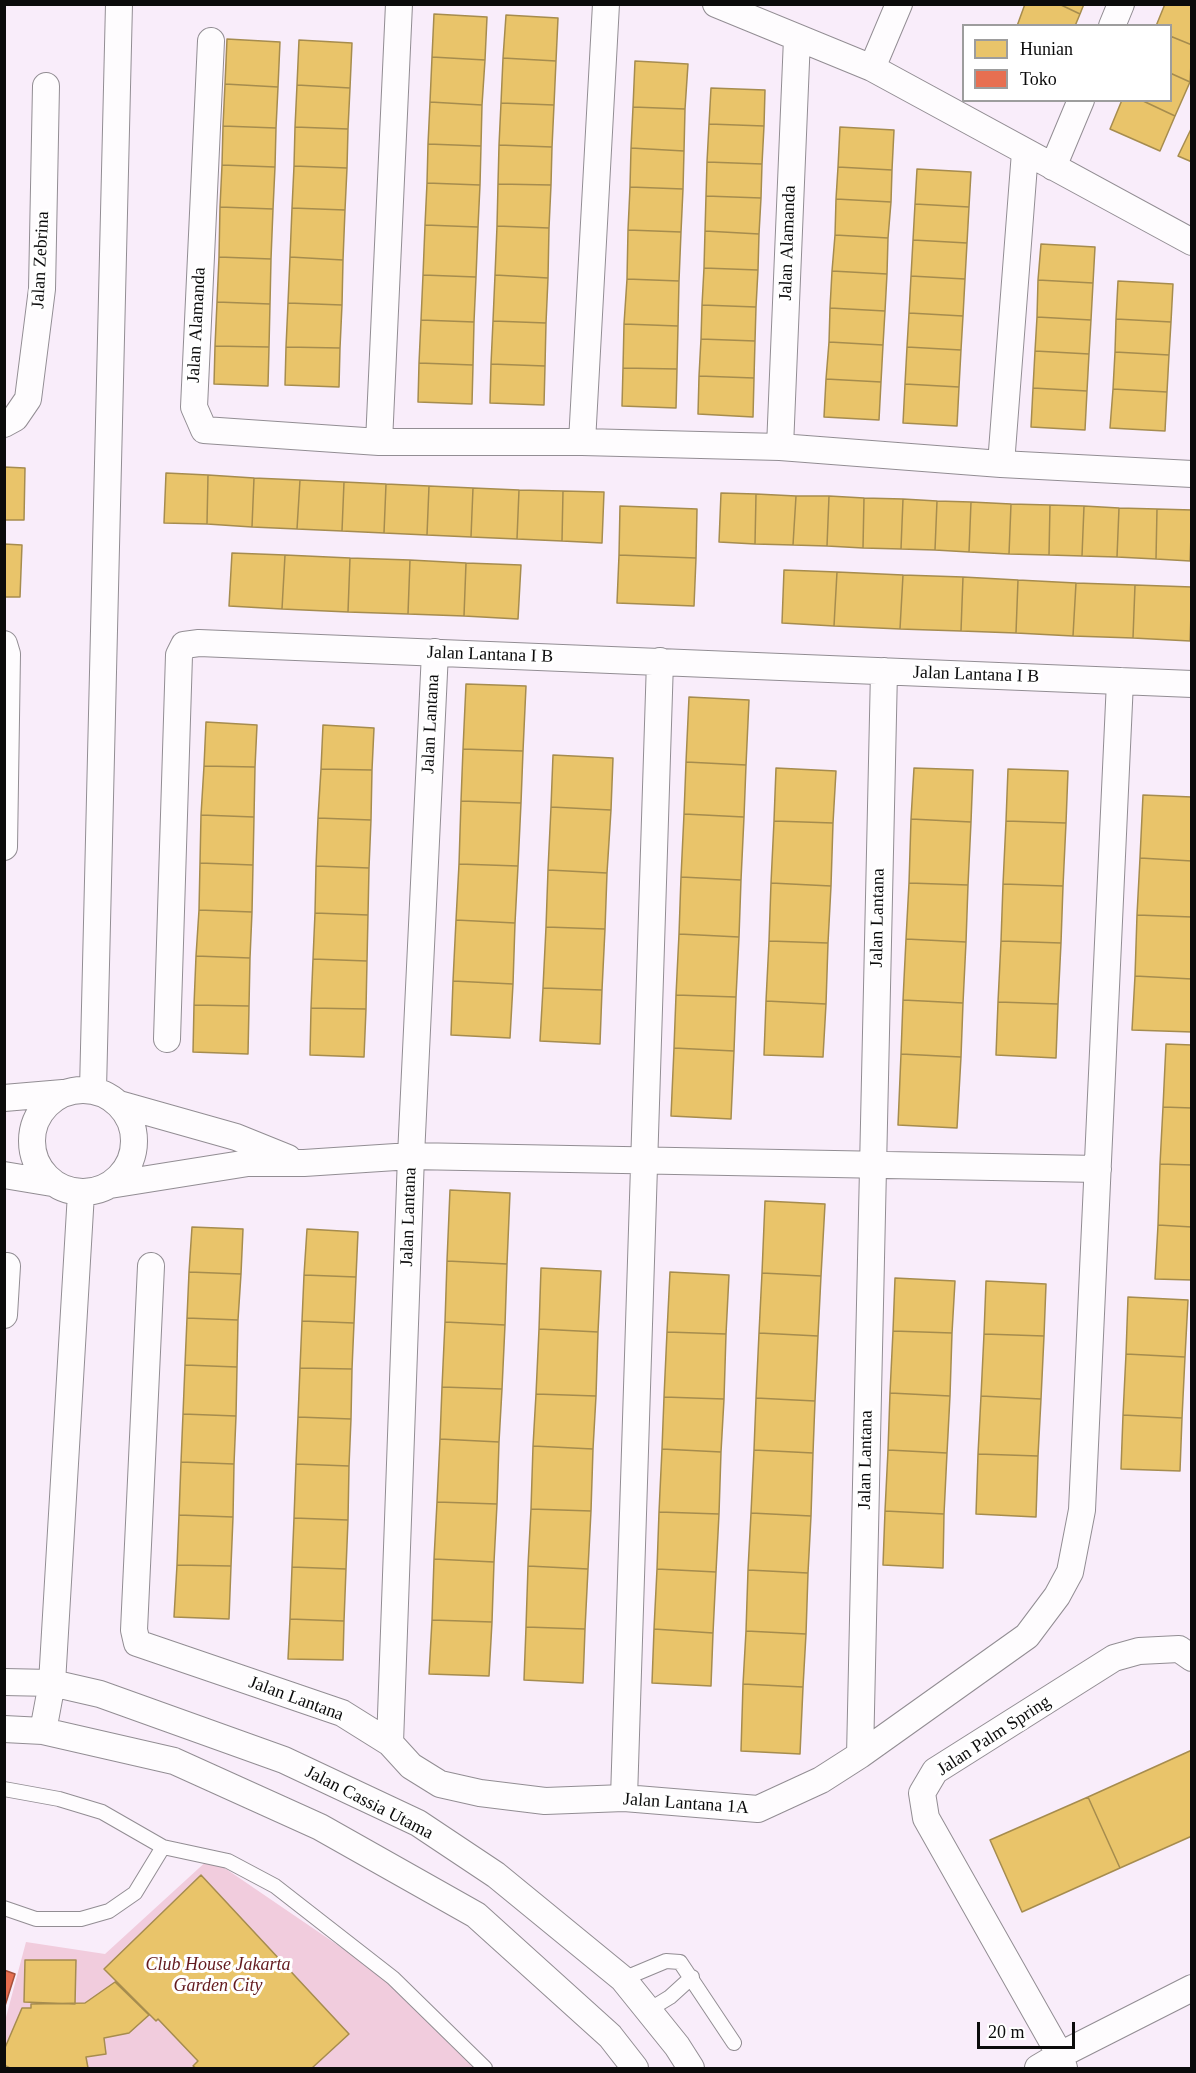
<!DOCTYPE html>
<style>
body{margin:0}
#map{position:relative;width:1196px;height:2073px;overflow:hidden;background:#f9edfa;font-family:Georgia,serif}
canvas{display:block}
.frame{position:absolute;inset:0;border:6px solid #0b0b0b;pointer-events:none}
.legend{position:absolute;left:962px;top:24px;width:210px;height:78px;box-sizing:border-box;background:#fff;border:2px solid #9d9d9d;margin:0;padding:8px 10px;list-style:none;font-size:18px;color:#0b0b0b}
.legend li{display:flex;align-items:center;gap:12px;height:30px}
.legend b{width:30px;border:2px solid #9d9d9d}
.scale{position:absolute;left:977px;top:2022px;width:98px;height:27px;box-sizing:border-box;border:3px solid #0b0b0b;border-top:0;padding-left:8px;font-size:18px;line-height:21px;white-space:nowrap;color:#0b0b0b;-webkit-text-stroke:4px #fff;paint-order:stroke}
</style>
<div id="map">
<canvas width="1196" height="2073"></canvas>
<div class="frame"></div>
<ul class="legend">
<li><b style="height:16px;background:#e9c46a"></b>Hunian</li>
<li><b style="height:16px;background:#e76f51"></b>Toko</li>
</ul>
<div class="scale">20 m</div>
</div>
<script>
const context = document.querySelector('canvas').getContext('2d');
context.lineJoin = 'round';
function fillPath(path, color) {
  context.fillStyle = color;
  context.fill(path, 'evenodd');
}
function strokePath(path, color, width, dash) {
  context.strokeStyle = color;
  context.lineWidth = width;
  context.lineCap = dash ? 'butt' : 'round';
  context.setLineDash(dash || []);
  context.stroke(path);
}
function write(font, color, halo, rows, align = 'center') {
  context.font = font + ' Georgia,serif';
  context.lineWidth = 6;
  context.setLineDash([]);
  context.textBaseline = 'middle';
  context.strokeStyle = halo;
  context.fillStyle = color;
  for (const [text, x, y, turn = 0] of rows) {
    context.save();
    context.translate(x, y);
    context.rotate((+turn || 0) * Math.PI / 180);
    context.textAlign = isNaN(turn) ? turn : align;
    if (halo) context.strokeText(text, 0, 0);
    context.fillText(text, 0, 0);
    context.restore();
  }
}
fillPath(new Path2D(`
 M210,1858L364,1963L491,2068H5V2021L26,1942L105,1954Z`), '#f1ccdd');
const homes = new Path2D(`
 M1025,4H1059L1080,14L1075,26H1017Z
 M1059,4H1084L1080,14Z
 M1165,4H1192V45L1170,36V26H1156Z
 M434,14L487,17L485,60L432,57Z
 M506,15L558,18L556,61L503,58Z
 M1170,36L1192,45L1190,82L1170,73Z
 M227,39L280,42L278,87L225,84Z
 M299,40L352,43L350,88L297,85Z
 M432,57L485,60L482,105L430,102Z
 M503,58L556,61L554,105L501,103Z
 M635,61L688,64L685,109L633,107Z
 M1170,73L1190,82L1175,116L1141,100H1170Z
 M225,84L278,87L276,128L223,126Z
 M297,85L350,88L348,129L295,127Z
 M711,88L765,90L764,126L709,124Z
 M1122,100H1141L1175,116L1160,151L1110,129Z
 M430,102L482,105L481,146L428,144Z
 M501,103L554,105L552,147L499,145Z
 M633,107L685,109L684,151L631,148Z
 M709,124L764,126L762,164L707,162Z
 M223,126L276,128L275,167L222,165Z
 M295,127L348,129L347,168L294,166Z
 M840,127L894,130L892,170L838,167Z
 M1192,127V162L1178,156Z
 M428,144L481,146L480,185L427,183Z
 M499,145L552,147L551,185L498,184Z
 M631,148L684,151L683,189L630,187Z
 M707,162L762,164L761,198L706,196Z
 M222,165L275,167L273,209L220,207Z
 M294,166L347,168L345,210L292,208Z
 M838,167L892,170L891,202L836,199Z
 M917,169L971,172L969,207L915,204Z
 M427,183L480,185L478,227L425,225Z
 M498,184L551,185L549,228L497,226Z
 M630,187L683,189L681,232L628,230Z
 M706,196L761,198L759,234L705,231Z
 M836,199L891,202L888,238L835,235Z
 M915,204L969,207L967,243L913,240Z
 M220,207L273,209L271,259L219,257Z
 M292,208L345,210L343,260L290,257Z
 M425,225L478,227L476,277L423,275Z
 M497,226L549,228L548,278L495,275Z
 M628,230L681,232L679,281L627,279Z
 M705,231L759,234L758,270L704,268Z
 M835,235L888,238L887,274L832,271Z
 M913,240L967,243L965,279L911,276Z
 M1041,244L1095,247L1093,283L1038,280Z
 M219,257L271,259L270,304L217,302Z
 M290,257L343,260L342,305L288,303Z
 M704,268L758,270L756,307L702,305Z
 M832,271L887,274L885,311L830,308Z
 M423,275L476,277L474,322L421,320Z
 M495,275L548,278L546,323L493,321Z
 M911,276L965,279L963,316L909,313Z
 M627,279L679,281L678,326L624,324Z
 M1038,280L1093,283L1091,320L1037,317Z
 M1118,281L1173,284L1171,322L1116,319Z
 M217,302L270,304L269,347L215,346Z
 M288,303L342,305L340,348L286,347Z
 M702,305L756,307L755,341L701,339Z
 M830,308L885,311L883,345L829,342Z
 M909,313L963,316L961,350L907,347Z
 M1037,317L1091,320L1089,354L1035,351Z
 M1116,319L1171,322L1169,355L1115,352Z
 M421,320L474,322L473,365L419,363Z
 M493,321L546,323L545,366L491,364Z
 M624,324L678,326L677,369L623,368Z
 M701,339L755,341L754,378L699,376Z
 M829,342L883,345L881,382L826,379Z
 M215,346L269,347L268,386L214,384Z
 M286,347L340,348L339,387L285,385Z
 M907,347L961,350L959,387L905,384Z
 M1035,351L1089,354L1087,391L1033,388Z
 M1115,352L1169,355L1167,392L1113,389Z
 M419,363L473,365L472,404L418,402Z
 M491,364L545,366L544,405L490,403Z
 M623,368L677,369L676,408L622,406Z
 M699,376L754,378L753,417L698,414Z
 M826,379L881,382L879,420L824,417Z
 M905,384L959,387L957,426L903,423Z
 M1033,388L1087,391L1085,430L1031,427Z
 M1113,389L1167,392L1165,431L1110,428Z
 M4,467L25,468L24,520H4Z
 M166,473L208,475L207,524L164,523Z
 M208,475L254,478L252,527L207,524Z
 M254,478L300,480L297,529L252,527Z
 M300,480L344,482L342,531L297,529Z
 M344,482L386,484L384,533L342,531Z
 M386,484L429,486L427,535L384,533Z
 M429,486L473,488L471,537L427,535Z
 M473,488L519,490L517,539L471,537Z
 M519,490L563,491L562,541L517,539Z
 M563,491L604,492L602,543L562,541Z
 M721,493L756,494L755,544L719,542Z
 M756,494L796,496L793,545L755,544Z
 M796,496H829L827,546L793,545Z
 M829,496L864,498L863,548L827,546Z
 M864,498L903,499L901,549L863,548Z
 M903,499L937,501L935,550L901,549Z
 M937,501L971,502L969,552L935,550Z
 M971,502L1011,504L1009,554L969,552Z
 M1011,504L1050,505L1049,555L1009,554Z
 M1050,505L1084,506L1082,556L1049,555Z
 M620,506L697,509L696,558L619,555Z
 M1084,506L1119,508L1117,557L1082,556Z
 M1119,508L1157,509L1156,559L1117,557Z
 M1157,509L1192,510L1190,561L1156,559Z
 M4,544L22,545L20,597H4Z
 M232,553L285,555L282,609L229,606Z
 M285,555L350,558L348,612L282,609Z
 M619,555L696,558L694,606L617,603Z
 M350,558L410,560L408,614L348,612Z
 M410,560L466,563L464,616L408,614Z
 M466,563L521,565L518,619L464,616Z
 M784,570L837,572L834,626L782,623Z
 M837,572L903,575L900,629L834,626Z
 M903,575L963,577L961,631L900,629Z
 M963,577L1018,580L1016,633L961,631Z
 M1018,580L1076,583L1073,636L1016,633Z
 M1076,583L1135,585L1133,638L1073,636Z
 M1135,585L1192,587L1190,641L1133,638Z
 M466,684L526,686L523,751L463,749Z
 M689,697L749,700L746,765L686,762Z
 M206,722L257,725L255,767L204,766Z
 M323,725L374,728L372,770L321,769Z
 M463,749L523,751L521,803L461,801Z
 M553,755L613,758L611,810L551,807Z
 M686,762L746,765L744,817L684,814Z
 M204,766L255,767L254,817L201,815Z
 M776,768L836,771L833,823L774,821Z
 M914,768L973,770L971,822L911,819Z
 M321,769L372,770L371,820L318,818Z
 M1008,769L1068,771L1066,823L1006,821Z
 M1143,795L1192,797V861L1140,858Z
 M461,801L521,803L518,866L459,864Z
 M551,807L611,810L607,873L548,870Z
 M684,814L744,817L741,880L681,877Z
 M201,815L254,817L253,865L200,863Z
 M318,818L371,820L369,868L316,866Z
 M911,819L971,822L968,885L909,883Z
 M774,821L833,823L831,886L771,883Z
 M1006,821L1066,823L1063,886L1003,884Z
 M1140,858L1192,861V917L1137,915Z
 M200,863L253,865L252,912L199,910Z
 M459,864L518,866L515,923L456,920Z
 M316,866L369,868L368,915L315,913Z
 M548,870L607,873L605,929L546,927Z
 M681,877L741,880L739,937L679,934Z
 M771,883L831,886L828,943L769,941Z
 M909,883L968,885L966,942L906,939Z
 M1003,884L1063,886L1061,943L1001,941Z
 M199,910L252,912L250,958L196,956Z
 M315,913L368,915L367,961L313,959Z
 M1137,915L1192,917V979L1135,976Z
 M456,920L515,923L513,984L453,981Z
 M546,927L605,929L602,990L543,988Z
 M679,934L739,937L736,997L676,995Z
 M906,939L966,942L963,1003L903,1000Z
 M769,941L828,943L826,1004L766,1001Z
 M1001,941L1061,943L1058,1004L998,1002Z
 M196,956L250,958L249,1006L194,1005Z
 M313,959L367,961L366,1009L311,1008Z
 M1135,976L1192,979V1032L1132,1030Z
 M453,981L513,984L510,1038L451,1035Z
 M543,988L602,990L600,1044L540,1041Z
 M676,995L736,997L734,1051L674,1048Z
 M903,1000L963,1003L961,1057L901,1054Z
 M766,1001L826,1004L823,1057L764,1055Z
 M998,1002L1058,1004L1056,1058L996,1055Z
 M194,1005L249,1006L248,1054L193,1052Z
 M311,1008L366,1009L364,1057L310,1055Z
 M1166,1044L1192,1045V1108L1163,1107Z
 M674,1048L734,1051L731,1119L671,1116Z
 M901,1054L961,1057L957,1128L898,1125Z
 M1163,1107L1192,1108V1165L1160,1164Z
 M1160,1164L1192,1165V1227L1158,1225Z
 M450,1190L510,1193L507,1264L447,1261Z
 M765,1201L825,1204L821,1276L762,1273Z
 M1158,1225L1192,1227V1280L1155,1279Z
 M192,1227L243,1229L241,1274L189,1272Z
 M307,1229L358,1232L356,1277L304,1275Z
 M447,1261L507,1264L505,1325L445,1322Z
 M541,1268L601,1271L598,1332L539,1329Z
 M189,1272L241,1274L238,1320L187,1318Z
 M670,1272L729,1275L726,1334L667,1332Z
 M762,1273L821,1276L818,1336L759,1333Z
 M304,1275L356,1277L354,1323L302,1321Z
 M895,1278L955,1281L952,1333L893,1331Z
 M986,1281L1046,1284L1044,1336L984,1334Z
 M1128,1297L1188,1300L1185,1357L1126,1354Z
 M187,1318L238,1320L237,1367L185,1365Z
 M302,1321L354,1323L352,1369L300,1368Z
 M445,1322L505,1325L502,1389L442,1387Z
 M539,1329L598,1332L596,1396L536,1394Z
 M893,1331L952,1333L950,1396L890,1393Z
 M667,1332L726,1334L724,1399L664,1397Z
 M759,1333L818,1336L815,1401L756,1398Z
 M984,1334L1044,1336L1041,1399L981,1396Z
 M1126,1354L1185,1357L1182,1418L1123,1415Z
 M185,1365L237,1367L236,1416L183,1414Z
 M300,1368L352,1369L351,1419L298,1417Z
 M442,1387L502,1389L499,1442L440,1439Z
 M890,1393L950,1396L947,1453L888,1450Z
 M536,1394L596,1396L593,1449L533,1446Z
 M981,1396L1041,1399L1038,1456L978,1454Z
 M664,1397L724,1399L721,1452L662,1449Z
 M756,1398L815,1401L813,1453L754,1450Z
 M183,1414L236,1416L234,1464L181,1462Z
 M1123,1415L1182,1418L1180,1471L1121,1469Z
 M298,1417L351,1419L349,1466L296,1464Z
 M440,1439L499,1442L497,1504L437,1502Z
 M533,1446L593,1449L591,1511L531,1509Z
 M662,1449L721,1452L719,1514L659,1512Z
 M754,1450L813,1453L811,1516L751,1513Z
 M888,1450L947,1453L944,1514L885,1511Z
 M978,1454L1038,1456L1036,1517L976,1514Z
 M181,1462L234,1464L233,1517L179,1515Z
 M296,1464L349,1466L348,1520L294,1518Z
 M437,1502L497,1504L494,1562L434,1559Z
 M531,1509L591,1511L588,1569L528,1566Z
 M885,1511L944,1514L943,1568L883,1565Z
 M659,1512L719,1514L716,1572L657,1569Z
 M751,1513L811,1516L808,1573L748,1570Z
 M179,1515L233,1517L231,1566L177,1565Z
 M294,1518L348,1520L346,1569L292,1567Z
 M434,1559L494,1562L492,1622L432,1620Z
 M177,1565L231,1566L229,1619L174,1617Z
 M528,1566L588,1569L585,1629L526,1627Z
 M292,1567L346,1569L344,1621L290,1619Z
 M657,1569L716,1572L713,1633L654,1629Z
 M748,1570L808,1573L806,1634L746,1631Z
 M290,1619L344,1621L343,1660L288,1659Z
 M432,1620L492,1622L489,1676L429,1674Z
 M526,1627L585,1629L583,1683L524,1680Z
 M654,1629L713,1633L711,1686L652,1683Z
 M746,1631L806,1634L803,1687L743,1684Z
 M743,1684L803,1687L800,1754L741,1751Z
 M1192,1750V1836L1120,1868L1088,1797Z
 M1088,1797L1120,1868L1022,1912L990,1840Z
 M201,1875L349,2034L312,2068H196L193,2066L198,2061L158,2019L156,2021L104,1969Z
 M25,1960H76L75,2004L24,2002Z
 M115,1982L149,2015L129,2033L104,2038L106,2054L86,2057L88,2068H10L4,2065V2050L22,2008H31V2004L85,2003Z`);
fillPath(homes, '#e9c46a');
strokePath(homes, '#a68c4e', 1.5);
const shops = new Path2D(`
 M4,1970L15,1974L4,2009Z`);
fillPath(shops, '#e76f51');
strokePath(shops, '#a5513c', 1.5);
const lane = new Path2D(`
 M4,1789L59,1799L102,1812L163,1847L228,1861L275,1886L393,1978L485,2068
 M4,1908L36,1919H81L109,1911L135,1893L163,1847
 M623,1979L666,1961L680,1962L734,2043
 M647,2011L670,1997L692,1977`);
const street = new Path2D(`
 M716,4L872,68L1192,242
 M1112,26L1121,4
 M211,41L194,407L204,430L379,442H582L780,447L1001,464L1192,474
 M872,68L899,4
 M1053,167L1081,100
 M4,424L15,418L28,399L42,289L46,86
 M379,442L399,4
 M582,442L606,4
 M780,447L797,38
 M1001,464L1025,152
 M4,644L7,654L4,847
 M167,1039L179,655L184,645L199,643L1192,684
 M32 1141a51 51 0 1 1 102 0a51 51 0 1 1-102 0Z
 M93,1090L119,4
 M4,1098L63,1093
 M119,1104L236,1137L288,1158
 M4,1175L52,1183
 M110,1185L248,1163H304L411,1156L1098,1169
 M151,1266L134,1630L137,1643L342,1713L390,1743L411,1766L440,1784L480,1793L545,1801L624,1798L758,1809L821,1780L860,1755L1027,1636L1057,1596L1070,1572L1082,1510L1120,681
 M4,1315L7,1266
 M4,1682L52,1683L100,1694L284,1760L418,1823L496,1875L623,1979L677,2046L691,2068
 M4,1729L43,1731L174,1761L320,1827L476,1915L610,2036L635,2068
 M43,1731L52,1683L81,1193
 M390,1743L411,1156L435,652
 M860,1755L884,671
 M624,1798L660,661
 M1038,2068L1060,2055L1192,1988
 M1064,2068L1060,2055L926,1818L922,1793L935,1771L1114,1658L1139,1651L1179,1649L1192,1658`);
strokePath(lane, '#928d93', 16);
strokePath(street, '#928d93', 28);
strokePath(lane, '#fefcfe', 14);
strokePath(street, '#fefcfe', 26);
write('18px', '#0b0b0b', '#fff', [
 ["Jalan Alamanda",788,243,-88],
 ["Jalan Zebrina",41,260,-87],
 ["Jalan Alamanda",197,325,-87],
 ["Jalan Lantana I B",490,655,2],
 ["Jalan Lantana I B",976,675,2],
 ["Jalan Lantana",431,724,-87],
 ["Jalan Lantana",878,918,-89],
 ["Jalan Lantana",409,1217,-88],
 ["Jalan Lantana",866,1460,-89],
 ["Jalan Lantana",296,1699,20],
 ["Jalan Palm Spring",994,1736,-33],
 ["Jalan Cassia Utama",369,1803,27],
 ["Jalan Lantana 1A",686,1804,4]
]);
write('italic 18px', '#631a1e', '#fff', [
 ["Club House Jakarta",218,1965],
 ["Garden City",218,1986]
]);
</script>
